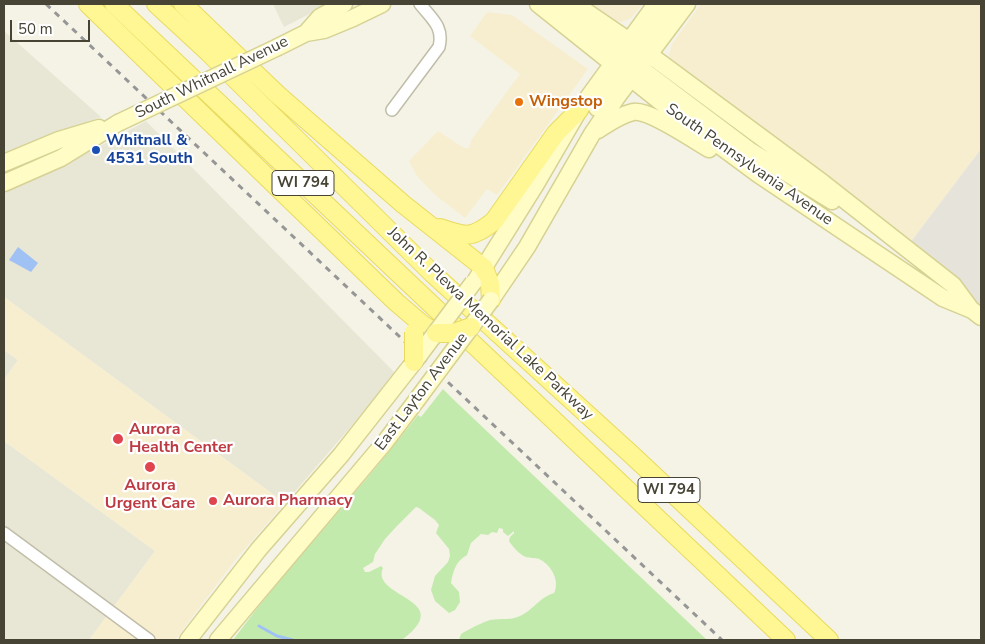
<!DOCTYPE html>
<style>
body{margin:0}
#map{position:relative;width:985px;height:644px;overflow:hidden;background:#f4f3e6;font-family:"Nunito Sans",sans-serif}
canvas{display:block}
.frame{position:absolute;inset:0;border:5px solid #474435;pointer-events:none}
.scale{position:absolute;left:10px;top:20px;width:80px;height:22px;box-sizing:border-box;border:2px solid #474435;border-top:0;padding-left:6px;font-size:15px;line-height:18px;white-space:nowrap;color:#474435;-webkit-text-stroke:4px #fff;paint-order:stroke}
</style>
<div id="map">
<canvas width="985" height="644"></canvas>
<div class="frame"></div>
<div class="scale">50 m</div>
</div>
<script>
const context = document.querySelector('canvas').getContext('2d');
context.lineJoin = 'round';
function fillPath(path, color) {
  context.fillStyle = color;
  context.fill(path, 'evenodd');
}
function strokePath(path, color, width, dash) {
  context.strokeStyle = color;
  context.lineWidth = width;
  context.lineCap = dash ? 'butt' : 'round';
  context.setLineDash(dash || []);
  context.stroke(path);
}
function write(font, color, halo, rows, align = 'center') {
  context.font = font + ' "Nunito Sans",sans-serif';
  context.lineWidth = 4.5;
  context.setLineDash([]);
  context.textBaseline = 'middle';
  context.strokeStyle = halo;
  context.fillStyle = color;
  for (const [text, x, y, turn = 0] of rows) {
    context.save();
    context.translate(x, y);
    context.rotate((+turn || 0) * Math.PI / 180);
    context.textAlign = isNaN(turn) ? turn : align;
    if (halo) context.strokeText(text, 0, 0);
    context.fillText(text, 0, 0);
    context.restore();
  }
}
fillPath(new Path2D(`
 M273,4H329L284,27Z
 M4,31L101,117L48,136L4,154Z
 M146,121L394,372L366,409L285,503L4,297V192L106,143Z
 M4,350L18,360L4,380Z
 M4,441L155,551L89,640H4Z`), '#e8e6d4');
fillPath(new Path2D(`
 M586,4H643L631,18L622,22L610,19Z
 M701,4H981V149L910,243L671,61L669,55L672,44Z
 M487,12L512,15L588,69L497,195L487,189L465,218L435,195L417,176L409,161L438,131L464,148H469L472,139L520,74L470,36Z
 M4,297L285,503L235,560L175,640H89L155,551L4,441V380L18,360L4,350Z`), '#f7eed0');
fillPath(new Path2D(`
 M981,149V317L910,243Z`), '#e6e3db');
fillPath(new Path2D(`
 M443,389L454,400L707,640H455H459L461,634C469,629 481,623 490,620C501,618 512,621 522,615C535,608 539,598 554,593C560,582 552,566 541,560C536,557 531,559 526,557C520,555 512,546 509,541L510,537L514,533V531L508,536L503,532V529L499,528L497,533L492,532L488,535L481,534L471,543L467,555C456,561 453,571 451,583L459,592L460,602L455,610L449,613L435,601L431,590L435,576L448,562L450,556L449,549L436,533L439,525L435,520L419,508L416,507L396,527L385,539L375,554L373,562L363,568L365,572H369L381,566L383,568C372,592 429,598 420,620C417,628 408,635 402,640H233C291,562 359,492 418,415L421,417Z`), '#c3eaad');
fillPath(new Path2D(`
 M18,247L38,263L31,272L9,260Z`), '#a0c1f4');
strokePath(new Path2D(`
 M259,626L277,636L293,640`), '#a0c1f4', 3);
const street = new Path2D(`
 M392,110L439,47C444,27 432,19 420,4
 M4,533L149,640`);
const secondary = new Path2D(`
 M538,4L662,103L758,174L943,298L972,310L981,317
 M575,4L650,55L823,183L953,285L970,308
 M556,8L578,20L615,46L631,53
 M306,33L320,17L344,4
 M278,47L306,33L324,30L353,18L382,4
 M635,57L670,4
 M630,63L640,68L749,150L832,201
 M597,108L609,91L622,64
 M598,130C609,123 620,115 633,112C649,109 693,140 709,149
 M4,163L59,140L99,128
 M4,183L61,158L118,123
 M476,280L536,184L579,110L656,4
 M491,300L527,247L592,134L617,97L687,4
 M188,640L259,549L341,455L414,362
 M218,640L385,442L416,401`);
const primary = new Path2D(`
 M88,4L396,302L423,325L436,333
 M114,4L786,640
 M156,4L208,52L432,273L633,456L829,640
 M183,4L278,95L403,204L484,268L490,284L491,300
 M440,228C465,237 472,239 494,221L556,133L579,110`);
strokePath(street, '#c0bda8', 14);
strokePath(secondary, '#d6d294', 19);
strokePath(primary, '#e9db5f', 20);
strokePath(street, '#fff', 11);
strokePath(secondary, '#fffcc5', 16);
strokePath(primary, '#fff694', 18);
strokePath(new Path2D(`
 M46,4L722,640`), '#969696', 3, [6, 6]);
const secondaryBridge = new Path2D(`
 M118,123L278,47
 M414,362L473,283
 M416,401L491,300`);
const primaryBridge = new Path2D(`
 M414,332V362
 M436,333H454L471,327`);
strokePath(secondaryBridge, '#d6d294', 19, []);
strokePath(primaryBridge, '#e9db5f', 20, []);
strokePath(secondaryBridge, '#fffcc5', 16);
strokePath(primaryBridge, '#fff694', 18);
for (const [x, y, r, color] of [
 [519,102,5,"#e8710a"],
 [96,150,5,"#1a4fb4"],
 [118,439,6,"#e0444e"],
 [150,467,6,"#e0444e"],
 [213,501,5,"#e0444e"]
]) {
  const dot = new Path2D();
  dot.arc(x, y, r, 0, 2 * Math.PI);
  context.fillStyle = color;
  context.fill(dot);
  strokePath(dot, '#fff', 2);
}
for (const [x, y, w] of [
 [303,183,62],
 [669,490,62]
]) {
  const box = new Path2D();
  box.roundRect(x - w / 2, y - 12.5, w, 25, 4);
  context.fillStyle = '#fff';
  context.fill(box);
  strokePath(box, '#474435', 1);
}
write('bold 15px', '#474435', null, [
 ["WI 794",303,183],
 ["WI 794",669,490]
]);
write('16px', '#474435', '#fff', [
 ["South Whitnall Avenue",212,78,-26],
 ["South Pennsylvania Avenue",749,165,35],
 ["John R. Plewa Memorial Lake Parkway",490,324,43],
 ["East Layton Avenue",422,392,-53]
]);
write('bold 16px', '#c56008', '#fff', [
 ["Wingstop",529,102]
], 'left');
write('bold 16px', '#164399', '#fff', [
 ["Whitnall &",106,141],
 ["4531 South",106,159]
], 'left');
write('bold 16px', '#be3a42', '#fff', [
 ["Aurora",129,430],
 ["Health Center",129,448],
 ["Aurora",150,486,"center"],
 ["Urgent Care",150,504,"center"],
 ["Aurora Pharmacy",223,501]
], 'left');
</script>
